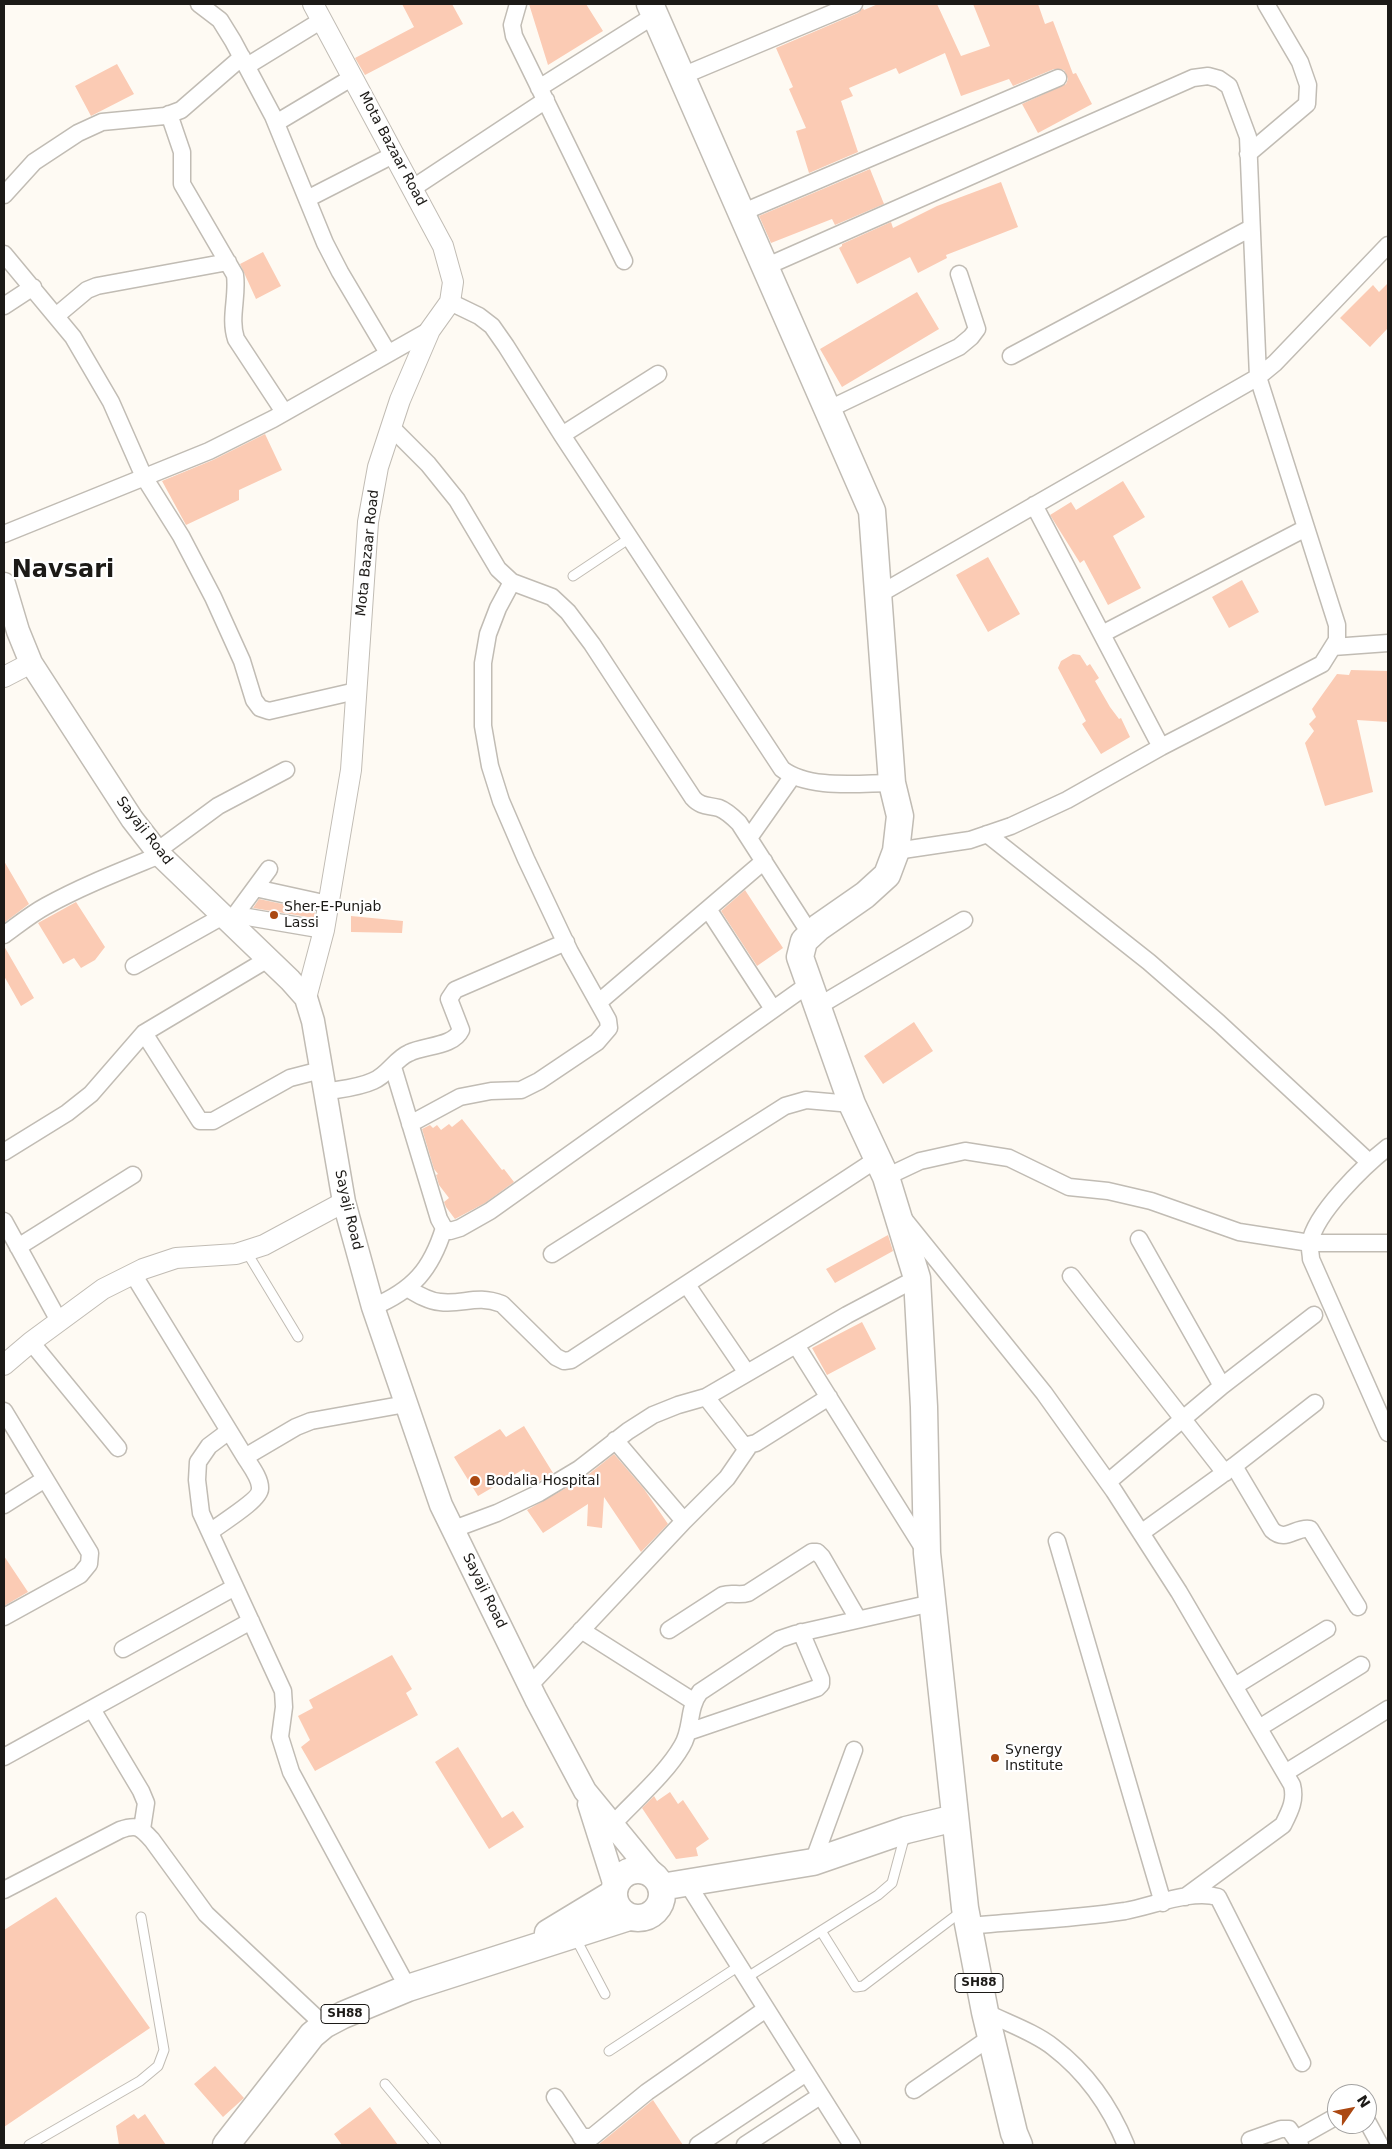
<!DOCTYPE html>
<style>
body{margin:0}
#map{position:relative;width:1392px;height:2149px;overflow:hidden;background:#fefaf3;font-family:"DejaVu Sans",sans-serif}
canvas{display:block}
.frame{position:absolute;inset:0;border:5px solid #1c1a17;pointer-events:none}
.north{position:absolute;left:1327px;top:2084px;width:50px;height:50px;box-sizing:border-box;background:#fff;border:1px solid #a4a3a2;border-radius:50%;rotate:57deg;font-size:14px;font-weight:700;line-height:20px;text-align:center;color:#1c1a17}
.north::after{content:'';display:block;margin:auto;width:18px;height:22px;background:#ab4812;clip-path:polygon(50% 0,100% 100%,50% 72%,0 100%)}
</style>
<div id="map">
<canvas width="1392" height="2149"></canvas>
<div class="frame"></div>
<div class="north">N</div>
</div>
<script>
const context = document.querySelector('canvas').getContext('2d');
context.lineJoin = 'round';
function fillPath(path, color) {
  context.fillStyle = color;
  context.fill(path, 'evenodd');
}
function strokePath(path, color, width, dash) {
  context.strokeStyle = color;
  context.lineWidth = width;
  context.lineCap = dash ? 'butt' : 'round';
  context.setLineDash(dash || []);
  context.stroke(path);
}
function write(font, color, halo, rows, align = 'center') {
  context.font = font + ' "DejaVu Sans",sans-serif';
  context.lineWidth = 4.5;
  context.setLineDash([]);
  context.textBaseline = 'middle';
  context.strokeStyle = halo;
  context.fillStyle = color;
  for (const [text, x, y, turn = 0] of rows) {
    context.save();
    context.translate(x, y);
    context.rotate((+turn || 0) * Math.PI / 180);
    context.textAlign = isNaN(turn) ? turn : align;
    if (halo) context.strokeText(text, 0, 0);
    context.fillText(text, 0, 0);
    context.restore();
  }
}
fillPath(new Path2D(`
 M402,4H452L463,24L365,75L355,58L414,27Z
 M529,4H586L603,31L548,65Z
 M878,4H937L961,56L990,46L973,4H1038L1045,24L1053,21L1073,74L1076,73L1092,104L1038,133L1022,104L1066,84L1068,79L1064,70L1054,69L1013,86L1009,79L961,96L945,53L899,74L896,68L849,88L853,96L841,101L858,152L809,173L796,131L806,128L789,89L793,87L776,48L858,13L863,8L864,10Z
 M117,64L134,94L91,116L75,86Z
 M870,169L884,204L835,225L832,219L771,243L759,216Z
 M1001,182L1018,227L946,255L947,258L918,273L910,257L857,284L839,248L842,246V244L891,222L893,228L937,206Z
 M263,252L281,286L256,299L240,264Z
 M1388,283V328L1370,347L1340,318L1373,285L1379,292Z
 M917,292L939,329L842,387L820,349Z
 M265,434L282,470L239,490V500L186,525L162,481L213,460Z
 M1123,481L1145,517L1113,536L1141,588L1108,605L1084,560L1080,563L1050,515L1071,502L1076,510Z
 M988,557L1020,614L988,632L956,575Z
 M1242,580L1259,612L1229,628L1212,597Z
 M1073,654L1080,655L1087,666L1090,664L1099,678L1095,681L1110,707L1119,719L1121,718L1130,737L1101,754L1082,724L1086,721L1058,668L1061,661Z
 M1351,670L1388,671V722L1357,720L1373,792L1325,806L1305,743L1314,731L1309,724L1316,717L1312,709L1337,674L1349,675Z
 M4,861L29,904L4,923Z
 M745,890L783,948L757,966L721,911Z
 M259,899L315,911L314,918L253,908Z
 M76,902L105,947L95,960L81,968L74,958L63,964L38,923Z
 M351,916L403,921L402,933L351,932Z
 M4,946L34,998L21,1006L4,976Z
 M914,1022L933,1051L883,1084L864,1056Z
 M462,1119L502,1170L504,1169L514,1182L485,1203L455,1219L446,1207L444,1202L449,1198L439,1185L436,1175L438,1174L434,1169L422,1129L430,1125L433,1128L437,1125L441,1130L449,1124L452,1127Z
 M888,1235L893,1251L835,1283L826,1269Z
 M862,1322L876,1349L827,1375L812,1348Z
 M524,1426L553,1473L533,1485L524,1469L478,1496L454,1457L500,1429L506,1437Z
 M614,1454L644,1489L668,1524L641,1552L604,1497L602,1528L587,1526L588,1504L543,1533L527,1510L584,1478Z
 M4,1556L28,1592L4,1606Z
 M392,1655L412,1689L406,1693L418,1715L315,1771L301,1747L310,1740L298,1716L313,1708L309,1700Z
 M458,1747L502,1818L513,1811L524,1827L489,1849L435,1762Z
 M670,1792L678,1804L683,1800L709,1839L696,1848L698,1856L676,1859L642,1808L654,1796L657,1801Z
 M56,1897L150,2028L4,2127V1930Z
 M215,2066L244,2098L223,2117L194,2084Z
 M653,2100L683,2145H597H598Z
 M370,2107L398,2145H342L334,2134Z
 M134,2114L138,2119L145,2114L166,2145H119L116,2126Z`), '#fbcbb4');
const service = new Path2D(`
 M573,576L630,538
 M246,1251L298,1337
 M821,1931L856,1987L863,1986L962,1911
 M575,1937L605,1994
 M746,1978L878,1895L892,1883L905,1835
 M609,2051L739,1966
 M385,2084L436,2145
 M29,2145L140,2081L158,2066L164,2050L141,1917`);
const minor = new Path2D(`
 M199,4L220,20L233,41L273,116L325,243L340,272L388,353
 M518,4L512,25L514,36L624,261
 M247,66L322,20
 M682,76L854,4
 M539,88L655,15
 M169,114L182,152V184L235,275C238,297 229,318 236,339L284,412
 M276,123L353,77
 M1248,154L1307,104L1308,85L1300,62L1266,4
 M413,188L546,100
 M4,195L34,162L78,133L102,122L165,116L181,110L242,57
 M307,199L395,154
 M741,213L1058,78
 M4,254L73,337L111,402L144,477L181,536L213,597L242,661L254,700L260,708L269,711L356,691
 M765,267L1193,78L1208,76L1219,79L1229,86L1248,137L1258,377L1337,625V640L1322,664L1161,747L1067,800L1011,826L970,840L896,851
 M450,302L479,316L492,326L506,346L562,435L782,769C809,790 860,783 892,783
 M4,306L33,287
 M56,316L87,290L97,286L228,262
 M1011,356L1251,228
 M827,410L959,347L971,337L977,329L959,274
 M391,427L428,464L457,500L498,569L512,582L552,597L568,612L592,644L693,798C701,807 708,805 719,808C727,811 733,817 739,823L811,935
 M562,435L658,374
 M1034,505L1161,747
 M4,534L209,451L273,419L430,330
 M878,595L1258,377L1275,363L1388,245
 M1102,634L1306,528
 M1333,647L1388,643
 M987,834L1149,962L1219,1023L1369,1162
 M749,838L792,777
 M157,851L218,806L286,770
 M255,888L328,904
 M708,909L773,1009
 M236,915L324,930
 M230,922L269,869
 M4,935C18,925 31,914 46,906C82,886 121,871 160,855
 M134,966L223,916
 M599,1002L764,861
 M817,1007L964,920
 M144,1033L200,1121H213L290,1078L321,1070
 M393,1067L439,1219L444,1228L450,1231L460,1228L490,1211L809,984
 M324,1092C340,1089 358,1088 373,1081C388,1075 395,1059 409,1053C425,1045 453,1047 461,1030L449,999L455,990L566,942
 M410,1124L460,1097L491,1091L521,1090L539,1081L597,1042L609,1028L608,1020L570,952L526,859L501,801L490,766L483,726V663L488,634L498,608L512,582
 M1388,1147C1365,1165 1315,1213 1310,1243C1309,1248 1311,1254 1311,1259L1388,1433
 M4,1152L67,1113L91,1094L144,1033L268,959
 M886,1177L920,1161L965,1151L1009,1158L1069,1187L1108,1191L1151,1201L1239,1232L1310,1243H1388
 M903,1218L1044,1393L1114,1491L1179,1592L1292,1785C1296,1800 1290,1811 1283,1825L1185,1897
 M4,1221L59,1321
 M1139,1239L1222,1386
 M18,1247L133,1175
 M552,1254L785,1106L806,1100L852,1104
 M133,1274L245,1457C250,1465 261,1479 260,1489C260,1500 220,1524 210,1532
 M1071,1276L1225,1473
 M687,1285L747,1373
 M407,1288C417,1294 428,1301 440,1302C464,1305 476,1294 502,1304L556,1357L564,1361L571,1360L877,1159
 M373,1307C413,1290 431,1270 444,1228
 M31,1342L118,1448
 M796,1345L925,1551
 M706,1397L744,1446L756,1443L829,1397
 M4,1411L90,1553L89,1564L80,1575L4,1617
 M229,1431L209,1446L198,1462L197,1480L201,1513L283,1691L284,1707L280,1737L291,1772L408,1988
 M615,1440L684,1521
 M245,1457L296,1427L311,1421L406,1404
 M1234,1466L1272,1530C1286,1543 1296,1526 1310,1529L1358,1607
 M1108,1482L1222,1386L1314,1315
 M4,1505L45,1479
 M454,1529L497,1513L539,1493L579,1469L628,1431L653,1415L678,1405L706,1397L847,1315L917,1278
 M1141,1533L1234,1466L1315,1403
 M1057,1541L1163,1903
 M581,1630L693,1701
 M669,1630L723,1595C732,1592 739,1596 748,1593L812,1552H817L822,1557L858,1619
 M123,1649L235,1587
 M530,1685L684,1521L727,1478L749,1446
 M1235,1686L1327,1629
 M92,1709L141,1791L146,1803L142,1829
 M1259,1728L1361,1665
 M688,1732L817,1688L821,1684V1679L801,1632
 M4,1757L251,1621
 M1285,1773L1388,1709
 M612,1825C634,1801 666,1774 682,1746C693,1728 687,1709 700,1692L780,1639L795,1634L932,1603
 M813,1862L854,1750
 M687,1883L852,2145
 M4,1890L120,1830C137,1824 140,1827 152,1840L206,1914L324,2025
 M968,1926C1020,1921 1073,1919 1125,1911C1153,1906 1191,1889 1218,1897L1302,2063
 M985,2012C1007,2023 1034,2032 1053,2047C1087,2073 1110,2106 1126,2145
 M914,2090L991,2037
 M555,2097L587,2145
 M1367,2121L1380,2145
 M581,2137H592L647,2092L766,2009
 M1296,2139L1337,2116
 M1250,2140L1281,2129H1289L1300,2145
 M698,2145L806,2073
 M745,2145L820,2096`);
const tertiary = new Path2D(`
 M4,677L31,663
 M306,998L324,930L351,770L368,522L378,467L400,400L430,330L450,302L453,282L443,246L313,4
 M4,1365L31,1342L103,1289L143,1269L176,1258L236,1254L264,1245L344,1202`);
const secondary = new Path2D(`
 M4,584L18,631L31,663L132,819L160,855L290,980L306,998L313,1021L344,1202L373,1307L441,1505L536,1699L585,1791L653,1874
 M589,1804L615,1886`);
const primary = new Path2D(`
 M650,4L872,511L892,783L900,816L896,851L887,875L865,895L819,927L804,941L800,957L852,1104L886,1177L917,1278L924,1407L927,1553L965,1908L985,2012L1014,2133L1019,2145
 M614 1894a24 24 0 1 1 48 0a24 24 0 1 1-48 0Z
 M661,1887L813,1862L906,1830L955,1818
 M548,1933L614,1893
 M226,2145L312,2035L324,2025L343,2015L408,1988L629,1917`);
strokePath(service, '#c1bcb4', 11);
strokePath(minor, '#c1bcb4', 19);
strokePath(tertiary, '#c1bcb4', 22);
strokePath(secondary, '#c1bcb4', 25);
strokePath(primary, '#c1bcb4', 29);
strokePath(service, '#fff', 9);
strokePath(minor, '#fff', 16);
strokePath(tertiary, '#fff', 20);
strokePath(secondary, '#fff', 22);
strokePath(primary, '#fff', 26);
for (const [x, y, r, color] of [
 [274,915,5,"#ab4812"],
 [475,1481,6,"#ab4812"],
 [995,1758,5,"#ab4812"]
]) {
  const dot = new Path2D();
  dot.arc(x, y, r, 0, 2 * Math.PI);
  context.fillStyle = color;
  context.fill(dot);
  strokePath(dot, '#fff', 2);
}
for (const [x, y, w] of [
 [979,1983,48],
 [345,2014,48]
]) {
  const box = new Path2D();
  box.roundRect(x - w / 2, y - 9.5, w, 19, 4);
  context.fillStyle = '#fff';
  context.fill(box);
  strokePath(box, '#1c1a17', 1);
}
write('bold 12px', '#1c1a17', null, [
 ["SH88",979,1983],
 ["SH88",345,2014]
]);
write('14px', '#1c1a17', '#fff', [
 ["Mota Bazaar Road",392,149,62],
 ["Mota Bazaar Road",368,553,-84],
 ["Sayaji Road",144,831,52],
 ["Sayaji Road",348,1210,77],
 ["Sayaji Road",484,1591,64]
]);
write('14px', '#1c1a17', '#fff', [
 ["Sher-E-Punjab",284,907],
 ["Lassi",284,923],
 ["Bodalia Hospital",486,1481],
 ["Synergy",1005,1750],
 ["Institute",1005,1766]
], 'left');
write('bold 24px', '#1c1a17', '#fff', [
 ["Navsari",63,571]
]);
</script>
